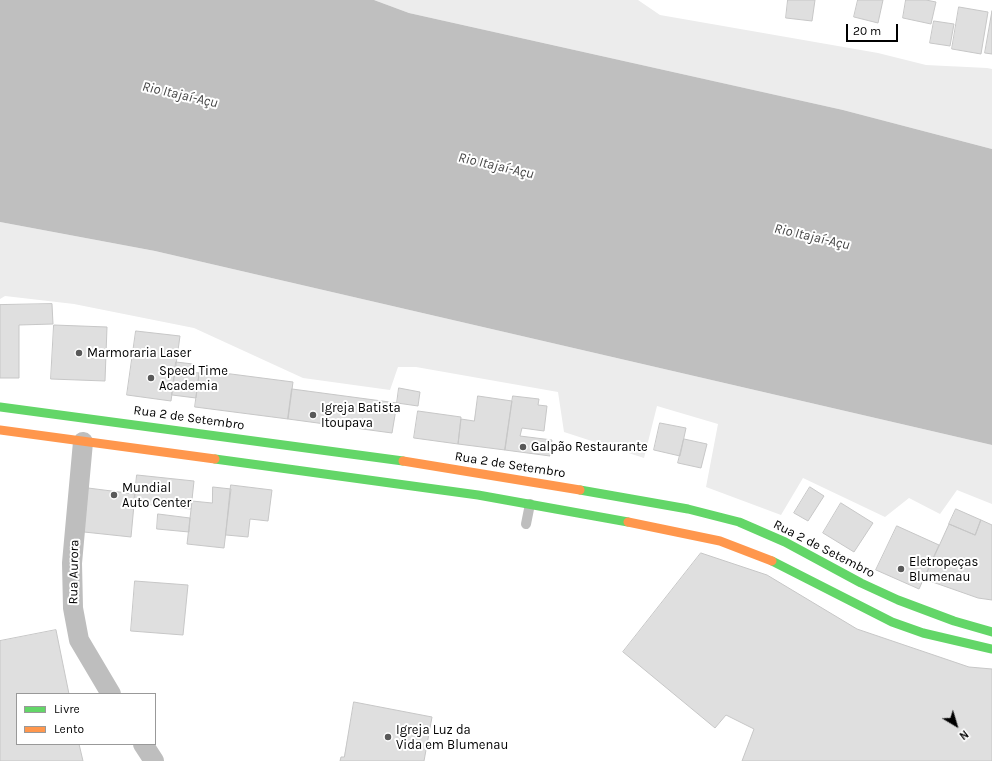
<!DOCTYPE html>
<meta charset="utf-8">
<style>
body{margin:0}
#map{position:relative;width:992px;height:761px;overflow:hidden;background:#fff;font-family:Karla,sans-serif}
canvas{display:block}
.legend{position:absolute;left:16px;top:693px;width:140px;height:52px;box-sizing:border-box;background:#fff;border:1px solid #999;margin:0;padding:5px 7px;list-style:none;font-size:12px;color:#000}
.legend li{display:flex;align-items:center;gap:8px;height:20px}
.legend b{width:20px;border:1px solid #999}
.north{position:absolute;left:936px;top:705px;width:40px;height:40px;-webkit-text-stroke:3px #fff;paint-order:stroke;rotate:142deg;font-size:11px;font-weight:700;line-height:16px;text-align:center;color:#000}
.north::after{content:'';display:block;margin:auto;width:14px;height:18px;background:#000;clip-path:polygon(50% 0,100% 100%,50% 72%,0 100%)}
.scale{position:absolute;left:846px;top:24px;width:52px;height:18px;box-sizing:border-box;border:2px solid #000;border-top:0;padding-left:5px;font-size:12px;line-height:14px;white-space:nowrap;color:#000;-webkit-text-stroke:3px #fff;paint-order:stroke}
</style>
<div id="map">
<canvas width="992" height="761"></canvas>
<ul class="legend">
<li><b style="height:5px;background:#63d668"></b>Livre</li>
<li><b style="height:5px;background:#ff974d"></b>Lento</li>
</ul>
<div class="north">N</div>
<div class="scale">20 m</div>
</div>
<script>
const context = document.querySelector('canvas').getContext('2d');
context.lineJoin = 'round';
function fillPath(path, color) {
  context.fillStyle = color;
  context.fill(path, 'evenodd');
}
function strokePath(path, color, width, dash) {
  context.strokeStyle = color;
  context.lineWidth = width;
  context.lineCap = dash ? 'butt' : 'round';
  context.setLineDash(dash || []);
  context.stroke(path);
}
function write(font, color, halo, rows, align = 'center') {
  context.font = font + ' Karla,sans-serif';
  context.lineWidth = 4;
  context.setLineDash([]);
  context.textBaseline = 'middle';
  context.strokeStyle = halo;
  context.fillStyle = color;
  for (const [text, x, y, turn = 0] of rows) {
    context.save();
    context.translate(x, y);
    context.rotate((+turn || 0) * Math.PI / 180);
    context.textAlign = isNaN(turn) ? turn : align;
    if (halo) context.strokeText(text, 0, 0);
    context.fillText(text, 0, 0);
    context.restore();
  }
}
fillPath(new Path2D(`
 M374,0H638L660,15L878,53L926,65L987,68L992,69V149L843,110L409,13Z
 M0,222L155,251L992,445V504L957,490L940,514L909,498L885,517L803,478L781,515L706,487L718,424L657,406L644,458L564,432L558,392L416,367H398L390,390L303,378L194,328L74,304L5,296L0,299Z`), '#ececec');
fillPath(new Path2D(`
 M0,0H374L409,13L843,110L992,149V445L155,251L0,222Z`), '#bfbfbf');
const building = new Path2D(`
 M788,0H815L812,21L786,18Z
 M858,0H883L878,23L854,17Z
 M906,0H926L936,2L931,24L903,18Z
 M959,7L988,12L981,54L952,49Z
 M992,11V54L985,53Z
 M934,21L954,24L950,46L930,43Z
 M52,304L53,324L19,325V378H0V305Z
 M54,325L107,327L105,381L51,379Z
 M136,331L180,336L171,401L127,395Z
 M176,362L193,364L192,372L199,373L196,398L172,395Z
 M200,370L293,382L288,419L195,407Z
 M399,388L420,392L418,406L397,403Z
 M292,389L397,403L392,433L288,419Z
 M478,396L512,401L505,450L458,444L461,419L474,421Z
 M513,396L539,399L538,405L547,406L544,431L522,428L520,436L552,440L550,456L505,450Z
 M418,411L461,417L458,444L414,438Z
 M660,423L686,428L680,456L654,450Z
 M684,439L707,444L701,468L678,463Z
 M137,475L194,481L191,509L134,503Z
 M231,485L272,490L268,521L250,519L248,537L226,535Z
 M213,487L231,489L224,548L187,544L192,501L212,503Z
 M810,487L824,496L808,521L794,513Z
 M88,488L135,494L131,537L84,532Z
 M841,503L873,523L854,552L823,533Z
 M956,509L981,520L975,535L949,524Z
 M158,514L190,518L189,532L157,529Z
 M981,520L992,525V600L978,598L924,579L949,524L975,535Z
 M897,526L939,545L919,589L876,570Z
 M701,553L767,575L857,629L969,667L992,669V761H742L754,729L726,715L715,728L623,652Z
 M135,581L188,585L183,635L131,631Z
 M56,630L69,694H17V744H79L83,761H0V641Z
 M354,702L432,717L424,761H340L341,757H344Z`);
fillPath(building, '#dfdfdf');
strokePath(building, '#c7c7c7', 1);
strokePath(new Path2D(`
 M526,524L530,504`), '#bebebe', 10);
strokePath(new Path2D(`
 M83,442L72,563L73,608L79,640L111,694
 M143,744L154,761`), '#bebebe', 20);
strokePath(new Path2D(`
 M0,407L403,461
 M215,459L478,495L628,522
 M580,490L688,509L739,522L785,542L861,583L898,600L954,621L992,632
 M772,561L892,622L923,633L992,649`), '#63d668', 9);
strokePath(new Path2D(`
 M0,430L215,459
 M403,461L580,490
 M628,522L720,541L772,561`), '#ff974d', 9);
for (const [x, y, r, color] of [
 [79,353,4,"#595959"],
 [151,378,4,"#595959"],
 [313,415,4,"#595959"],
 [523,447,4,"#595959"],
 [114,495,4,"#595959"],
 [901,569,4,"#595959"],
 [388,737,4,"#595959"]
]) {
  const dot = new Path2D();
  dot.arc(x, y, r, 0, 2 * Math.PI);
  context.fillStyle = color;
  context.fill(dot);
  strokePath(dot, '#fff', 1.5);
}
write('13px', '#000', '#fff', [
 ["Marmoraria Laser",87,353],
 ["Speed Time",159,371],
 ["Academia",159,386],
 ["Igreja Batista",321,408],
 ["Itoupava",321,423],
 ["Galpão Restaurante",531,447],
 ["Mundial",122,488],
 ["Auto Center",122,503],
 ["Eletropeças",909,562],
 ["Blumenau",909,577],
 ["Igreja Luz da",396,730],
 ["Vida em Blumenau",396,745]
], 'left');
write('13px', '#000', '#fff', [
 ["Rua 2 de Setembro",189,418,8],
 ["Rua 2 de Setembro",510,465,9],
 ["Rua 2 de Setembro",824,549,27],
 ["Rua Aurora",74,572,-89]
]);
write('italic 14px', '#444', '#fff', [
 ["Rio Itajaí-Açu",180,95,13],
 ["Rio Itajaí-Açu",496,166,13],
 ["Rio Itajaí-Açu",812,237,13]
]);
</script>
